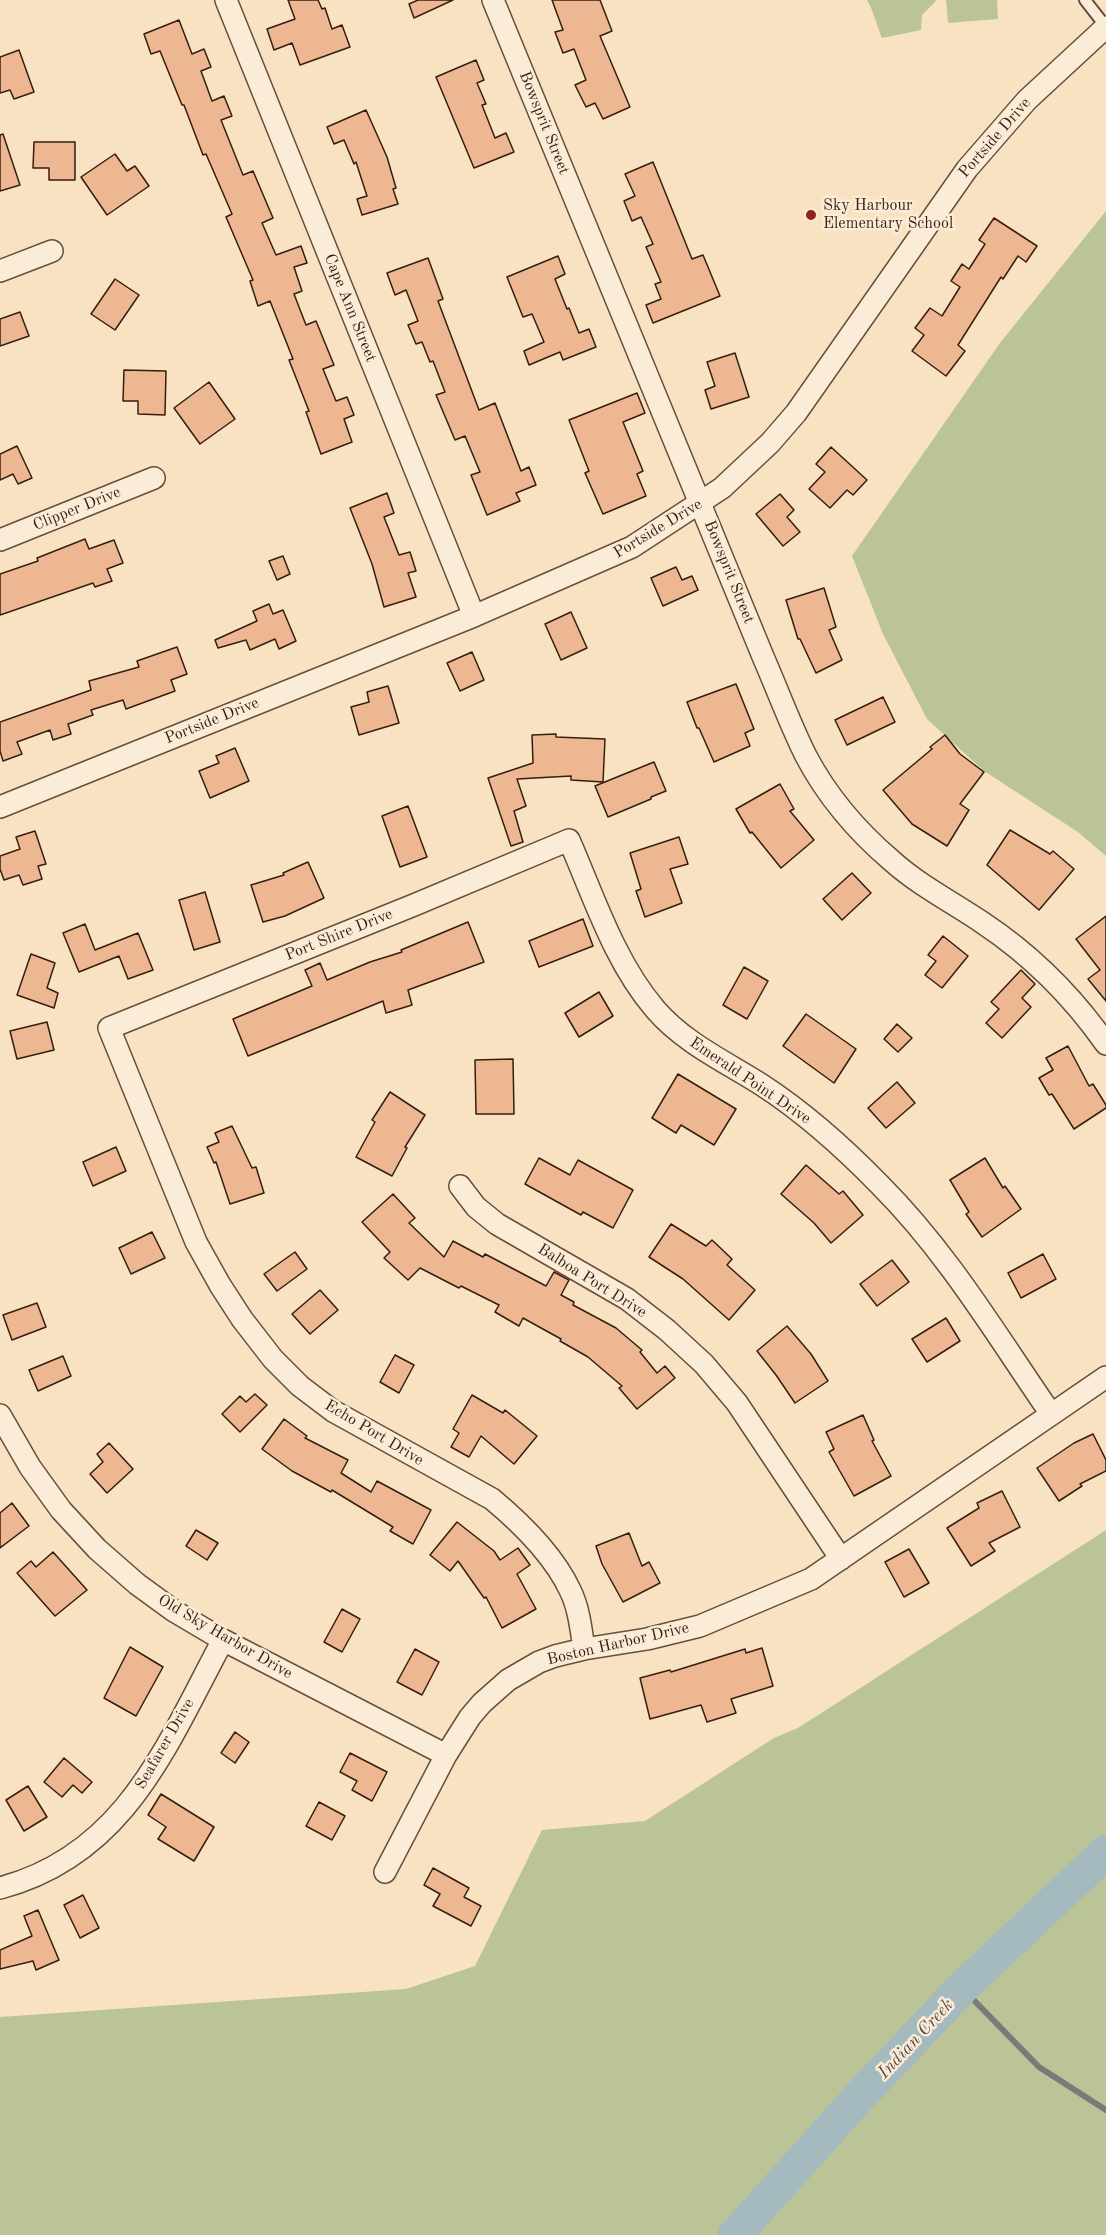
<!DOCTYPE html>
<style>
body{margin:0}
canvas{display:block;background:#f9e2c1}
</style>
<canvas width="1106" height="2235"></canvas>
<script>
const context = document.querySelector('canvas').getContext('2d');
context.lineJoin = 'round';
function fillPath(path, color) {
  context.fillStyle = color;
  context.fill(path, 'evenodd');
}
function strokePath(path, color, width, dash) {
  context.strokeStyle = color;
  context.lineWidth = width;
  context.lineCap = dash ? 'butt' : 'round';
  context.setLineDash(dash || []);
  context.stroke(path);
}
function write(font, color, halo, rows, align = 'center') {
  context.font = font + ' "Old Standard TT",serif';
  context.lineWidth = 5;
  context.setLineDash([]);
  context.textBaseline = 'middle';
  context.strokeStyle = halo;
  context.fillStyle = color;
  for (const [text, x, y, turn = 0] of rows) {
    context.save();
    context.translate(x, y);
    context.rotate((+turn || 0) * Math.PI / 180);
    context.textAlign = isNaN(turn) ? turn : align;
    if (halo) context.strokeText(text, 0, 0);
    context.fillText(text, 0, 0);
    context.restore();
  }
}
fillPath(new Path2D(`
 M867,0H935L936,1L922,15L921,30L882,38C877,26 874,12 867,0Z
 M946,0H997L998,19L948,23Z
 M1106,211V856L1078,832L984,771L927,719L883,634L852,556L1000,343Z
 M1106,1530V2235H0V2017L406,1989L475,1966L542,1830L645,1821L774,1738L798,1728Z`), '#bac496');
strokePath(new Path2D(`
 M962,1988L1039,2067L1106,2110`), '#787b79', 6);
strokePath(new Path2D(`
 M735,2235L860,2096L962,1988L1106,1852`), '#a4babe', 34);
const building = new Path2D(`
 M288,0H318L322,9L325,8L332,29L342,25L350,47L300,65L292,43L274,50L267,29L295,19Z
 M418,0H453L414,18L409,4Z
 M552,0H600L612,31L600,36L630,107L603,119L595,103L586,107L575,85L586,80L574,49L563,53L555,32L563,30Z
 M179,20L192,54L204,49L211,67L201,71L212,101L224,96L232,116L221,120L243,175L253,171L273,218L262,223L276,255L301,246L307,263L294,267L302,291L294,294L306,325L316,321L334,365L323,369L336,401L347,397L354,415L344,419L352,442L321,454L306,412L309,411L289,360L293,359L270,301L258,306L250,281L253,280L226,217L232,214L206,154L203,155L184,105H182L160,51L151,54L144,34Z
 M19,50L34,92L14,99L10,90L0,93V57Z
 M476,60L484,80L477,83L486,104L482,105L495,138L506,133L514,152L474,168L436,77Z
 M366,110L387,157L396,188L393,189L398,204L362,215L357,199L367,196L356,162L354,164L344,140L334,144L327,127Z
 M3,134L20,185L0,191V135Z
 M34,142H75V180H49V168H33Z
 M115,154L127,171L135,166L149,186L107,215L81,177Z
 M653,162L692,259L703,255L720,296L653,323L646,305L661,299L655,284L661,282L646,247L653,244L641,217L632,221L624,201L635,196L625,174Z
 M994,218L1037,246L1026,262L1018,256L1003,279L1001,277L958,345L965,351L946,376L912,351L924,335L915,328L930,308L942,316L960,287L951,281L962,264L969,269L985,244L979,240Z
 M558,256L565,274L555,279L567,309L569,308L579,333L589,329L596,347L563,360L560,352L529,365L524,351L544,342L532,314L523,317L507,277Z
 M428,258L443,299L438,301L479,410L495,403L521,471L529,467L536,485L516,493L520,501L487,515L471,475L480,472L465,436L455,440L436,395L445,392L433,361L430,362L422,342L416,344L408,325L418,321L406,290L395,295L387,273Z
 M115,279L139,295L115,330L91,314Z
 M20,312L29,336L0,346V319Z
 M735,353L749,397L711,409L705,390L715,386L707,362Z
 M124,370L166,371L165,415L138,414V401H123Z
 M209,382L235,419L200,444L174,408Z
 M637,393L645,413L623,422L643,471L637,474L646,496L603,514L585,473L589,471L569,420Z
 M17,446L32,478L18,484L13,474L0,480V454Z
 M831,447L867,480L853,495L847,490L830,508L809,489L825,472L816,464Z
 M387,493L394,513L384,517L399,555L410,552L416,571L408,573L416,597L384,607L372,564L350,508Z
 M780,494L794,510L787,517L800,532L783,546L756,514Z
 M85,539L89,549L114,540L123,563L107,569L112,581L95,587L93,583L0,615V574L38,561L37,558Z
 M283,556L290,574L277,580L269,561Z
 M676,567L682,580L692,576L698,590L663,606L651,578Z
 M824,588L836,627L829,630L842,660L816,673L800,639H798L786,600Z
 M269,604L273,614L283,610L296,641L279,649L275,639L250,650L246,640L218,648L215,640L257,621L253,611Z
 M571,612L587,648L561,660L545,624Z
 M177,647L187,674L171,680L175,691L126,709L123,700L91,710L93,715L68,724L71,734L53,740L50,730L17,742L22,754L3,761L0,751V722L91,690L89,681L139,667L137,661Z
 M472,652L484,680L460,691L447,663Z
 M736,684L754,729L745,733L750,746L714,762L699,728H697L687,702Z
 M388,686L399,723L359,735L351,707L369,702L367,692Z
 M883,697L895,722L847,745L835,720Z
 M556,734V737L605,739L603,782L571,780V776L517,779L526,806L514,811L523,842L511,846L488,778L533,763L532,735Z
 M945,735L960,754L984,772L960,804L969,810L947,846L912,824L883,790L932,749L930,747Z
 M235,748L249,781L210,798L199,771L219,763L216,756Z
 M654,762L666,791L651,797V799L608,817L595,786Z
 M780,784L794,809L790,811L814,840L781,868L752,832L750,833L736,809Z
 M408,806L427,857L400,867L382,816Z
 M1010,830L1050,854L1053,851L1074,869L1039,910L987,865Z
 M35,831L46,864L38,866L42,879L23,885L19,875L4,880L0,869V856L20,849L16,837Z
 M679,837L688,864L670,869L682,903L645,917L636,891L641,889L630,853Z
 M308,862L324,898L285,916L263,922L251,885L284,875L283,873Z
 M852,873L871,893L842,920L823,899Z
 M205,892L220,942L194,950L179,900Z
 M1106,916V1001L1088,979L1100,970L1076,939Z
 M583,919L593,946L539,967L529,941Z
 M468,922L484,962L408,990L412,1005L386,1013L383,1001L248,1056L233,1019L312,986L305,970L320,963L327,980L370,962L402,952L401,950Z
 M85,924L95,950L138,933L153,970L128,979L119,956L79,972L63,933Z
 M943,936L968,956L942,988L925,975L936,961L928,955Z
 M31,954L55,963L47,988L58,993L54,1008L17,995Z
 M744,967L768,981L747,1019L723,1005Z
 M1021,970L1035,984L1022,998L1031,1007L1002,1038L986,1023L999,1009L991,1002Z
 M599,992L613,1016L579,1037L565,1013Z
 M806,1014L856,1049L834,1083L783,1046Z
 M47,1022L54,1050L17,1059L10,1031Z
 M897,1024L912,1038L898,1052L884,1039Z
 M1068,1046L1089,1086L1093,1084L1106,1105V1108L1074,1129L1052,1094L1049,1095L1039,1078L1053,1070L1046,1058Z
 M513,1059L514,1114H476L475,1060Z
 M678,1074L736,1109L714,1145L681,1125L676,1133L652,1118Z
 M897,1082L915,1103L886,1128L868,1108Z
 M390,1092L425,1115L405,1147L407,1148L392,1176L356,1157L375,1122L372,1120Z
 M232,1126L252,1168L256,1167L264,1193L230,1204L216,1162L214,1163L207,1147L219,1142L215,1133Z
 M116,1147L126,1171L93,1186L83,1162Z
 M539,1158L570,1175L578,1160L633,1190L613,1228L583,1212L581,1215L525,1184Z
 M985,1158L1003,1188L1005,1186L1021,1209L982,1237L966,1214L969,1212L950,1180Z
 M806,1165L839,1194L843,1191L863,1215L831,1243L814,1223L781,1194Z
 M393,1194L415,1218L409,1223L444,1257L453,1241L483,1257L485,1254L546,1286L554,1272L569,1280L561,1295L574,1302L573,1305L616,1328L642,1350L640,1352L657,1373L665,1366L675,1378L637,1409L619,1388L622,1386L588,1357L560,1341L561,1339L523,1318L519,1326L495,1312L499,1305L461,1286L459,1288L420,1268L408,1280L384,1258L390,1252L362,1222Z
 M671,1224L706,1246L712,1240L732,1259L727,1265L755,1290L729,1320L683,1279L649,1257Z
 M152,1232L165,1258L131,1274L119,1248Z
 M295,1252L307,1269L277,1291L264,1274Z
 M1043,1254L1056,1279L1021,1298L1008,1273Z
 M892,1260L909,1282L877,1306L860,1284Z
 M320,1290L338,1310L310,1334L292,1314Z
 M37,1303L46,1327L12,1340L3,1315Z
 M946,1318L960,1341L927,1362L912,1339Z
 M787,1326L811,1354L828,1381L795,1403L776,1375L757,1351Z
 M395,1355L414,1365L399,1393L380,1382Z
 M63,1356L71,1376L38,1391L29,1370Z
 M255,1394L267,1405L240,1432L222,1414L240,1396L246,1402Z
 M472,1395L503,1413L505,1410L537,1436L514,1464L481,1436L469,1457L451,1447L459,1433L453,1429Z
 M863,1415L874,1440L872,1441L891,1476L854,1496L829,1452L834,1449L826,1432Z
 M284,1419L307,1436L305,1438L348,1460L341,1473L371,1492L377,1481L431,1510L413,1544L390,1531L393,1527L332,1490L331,1492L292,1471L262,1449Z
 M1093,1434L1106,1460V1471L1080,1484L1082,1486L1059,1501L1037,1468L1074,1443Z
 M109,1443L133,1469L107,1493L90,1474L103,1462L97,1454Z
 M1002,1491L1020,1527L989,1543L995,1551L971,1566L947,1528L979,1508L977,1503Z
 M12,1503L29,1526L0,1548V1513Z
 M457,1522L494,1551L500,1560L518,1548L530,1565L517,1574L536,1609L502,1628L486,1597L484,1598L458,1561L450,1571L430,1555Z
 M196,1530L218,1543L207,1560L186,1546Z
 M629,1533L642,1566L649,1562L660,1583L623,1602L602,1564L596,1546Z
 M909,1549L929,1583L904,1597L885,1562Z
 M53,1552L87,1590L55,1616L17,1573L31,1561L36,1567Z
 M342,1609L360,1619L342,1652L324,1642Z
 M130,1647L163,1667L136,1716L104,1698Z
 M762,1648L773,1686L731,1699L736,1713L707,1722L701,1705L650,1719L640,1678L670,1670L671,1672L745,1649L746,1653Z
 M415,1649L439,1662L422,1695L397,1682Z
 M235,1732L249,1742L235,1763L221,1753Z
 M350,1753L387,1772L372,1801L352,1790L357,1781L340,1772Z
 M64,1758L92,1782L82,1793L73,1785L62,1797L44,1782Z
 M28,1786L47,1817L24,1831L6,1800Z
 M161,1794L214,1827L194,1861L158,1839L166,1827L148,1815Z
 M319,1802L345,1816L332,1840L306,1826Z
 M433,1868L469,1888L464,1897L481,1906L471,1926L433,1906L440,1894L424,1885Z
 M83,1895L99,1928L80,1938L64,1905Z
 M38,1910L59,1960L36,1970L33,1961L0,1969V1950L32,1936L24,1916Z`);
fillPath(building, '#edb791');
strokePath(building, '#361d11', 1.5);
const service = new Path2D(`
 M1085,0L1106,27`);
const minor = new Path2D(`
 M226,0L474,616
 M493,0L764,659C778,691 790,724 806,756C827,796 858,832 892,861C920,886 952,902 983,923C1031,955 1073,997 1106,1044
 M0,271L52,251
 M0,540L154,478
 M0,807L474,616L632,547L722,488L770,443L796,413L967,169L1027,100L1106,27
 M460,1186L476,1207L497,1224L627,1299L667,1330L704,1364L737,1403L841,1559
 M0,1415L30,1467L61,1510L97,1549L137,1584L174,1611L223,1640L446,1755
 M584,1649C581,1629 579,1608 570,1590C553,1554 522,1524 492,1499L333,1411L300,1386L273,1359L242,1319L220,1285L196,1242L109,1028L414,905L569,840C594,897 614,961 655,1009C684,1043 726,1062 762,1085C805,1113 844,1148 880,1185C948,1253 997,1336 1051,1414
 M385,1872L446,1755L470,1717L482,1703L508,1680L539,1662L555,1656L584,1649L647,1639L700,1626L811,1579L1106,1377
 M0,1888C126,1855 167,1744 223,1640`);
strokePath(service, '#674e3d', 14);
strokePath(minor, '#674e3d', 24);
strokePath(service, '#fbecd7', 10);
strokePath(minor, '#fbecd7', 21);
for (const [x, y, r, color] of [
 [811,215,6,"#8f2418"]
]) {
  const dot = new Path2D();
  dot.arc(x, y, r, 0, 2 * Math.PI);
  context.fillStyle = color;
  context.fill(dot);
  strokePath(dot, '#fbecd7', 2);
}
write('16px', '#361d11', '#fbecd7', [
 ["Bowsprit Street",544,123,68],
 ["Portside Drive",995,138,-49],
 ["Cape Ann Street",350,308,68],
 ["Clipper Drive",77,509,-22],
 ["Portside Drive",658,529,-31],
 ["Bowsprit Street",729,572,68],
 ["Portside Drive",212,721,-22],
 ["Port Shire Drive",339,935,-22],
 ["Emerald Point Drive",750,1081,34],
 ["Balboa Port Drive",592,1281,32],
 ["Echo Port Drive",374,1433,31],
 ["Old Sky Harbor Drive",225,1637,30],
 ["Boston Harbor Drive",618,1644,-13],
 ["Seafarer Drive",165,1744,-60]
]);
write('16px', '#361d11', '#fbecd7', [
 ["Sky Harbour",823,206],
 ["Elementary School",823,224]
], 'left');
write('italic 18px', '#574c45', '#fbecd7', [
 ["Indian Creek",916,2039,-47]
]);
</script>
